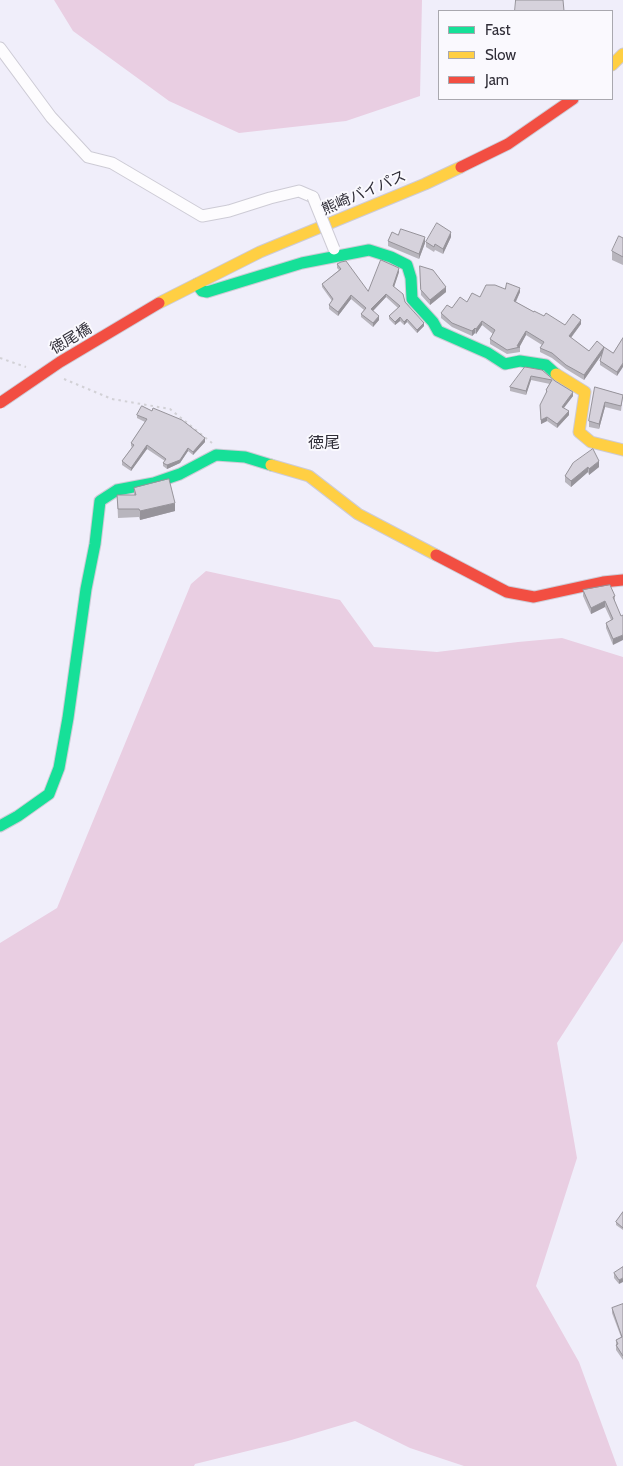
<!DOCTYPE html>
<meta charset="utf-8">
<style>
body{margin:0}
#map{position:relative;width:623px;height:1466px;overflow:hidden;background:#f0eefa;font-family:Cabin,sans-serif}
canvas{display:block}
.legend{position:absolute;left:438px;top:10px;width:175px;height:90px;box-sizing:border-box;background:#faf9fe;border:1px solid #a9a8af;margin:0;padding:6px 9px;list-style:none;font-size:15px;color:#302e38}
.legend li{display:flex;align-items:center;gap:10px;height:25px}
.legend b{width:25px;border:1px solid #a9a8af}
</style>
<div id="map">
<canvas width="623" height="1466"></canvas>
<ul class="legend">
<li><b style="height:6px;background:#16e098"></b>Fast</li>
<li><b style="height:6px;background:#ffcf43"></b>Slow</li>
<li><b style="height:6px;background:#f24e42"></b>Jam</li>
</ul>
</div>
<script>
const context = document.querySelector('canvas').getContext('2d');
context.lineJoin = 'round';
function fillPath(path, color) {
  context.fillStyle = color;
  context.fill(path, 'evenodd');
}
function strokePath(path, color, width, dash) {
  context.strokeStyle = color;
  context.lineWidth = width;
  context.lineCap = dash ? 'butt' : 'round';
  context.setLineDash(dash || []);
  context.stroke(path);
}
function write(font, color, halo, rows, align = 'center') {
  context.font = font + ' Cabin,"Noto Sans JP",sans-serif';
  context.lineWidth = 4;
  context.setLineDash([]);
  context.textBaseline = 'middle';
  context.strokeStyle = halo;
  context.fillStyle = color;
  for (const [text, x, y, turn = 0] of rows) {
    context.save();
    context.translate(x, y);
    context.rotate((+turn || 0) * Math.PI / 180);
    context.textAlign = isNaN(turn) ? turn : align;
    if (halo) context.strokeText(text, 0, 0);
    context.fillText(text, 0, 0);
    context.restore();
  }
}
fillPath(new Path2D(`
 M54,0H422L420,96L346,121L239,133L169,101L73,31Z
 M206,571L340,600L374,647L437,652L518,642L562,638L623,657V941L557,1043L577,1158L536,1286L579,1362L617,1466H464L410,1448L355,1421L288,1441L195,1464L194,1466H0V943L57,908L191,584Z`), '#e9cee2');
const street = new Path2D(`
 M0,48L51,117L88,157L112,163L202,216L229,211L270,198L299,191L313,197`);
const fast = new Path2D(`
 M197,284L202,291L207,292L302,263L369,250L391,257L407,265L411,278L412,299L433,322L438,331L488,353L505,364L520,361L546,365L556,374
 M0,826L18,816L49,794L59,768L68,718L86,589L95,544L100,501L117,490L154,483L180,474L216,455L245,457L271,465`);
const slow = new Path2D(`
 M612,65L623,54
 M159,303L260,252L425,184L461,167
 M556,374L585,392L579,432L591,442L623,450
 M271,465L309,476L358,514L436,555`);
const jam = new Path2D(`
 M461,167L508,144L573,99
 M436,555L507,592L534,597L603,582L623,580`);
strokePath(street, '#cdcbd5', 13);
strokePath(fast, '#cdcbd5', 13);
strokePath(slow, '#cdcbd5', 13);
strokePath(jam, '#cdcbd5', 13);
strokePath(new Path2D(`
 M0,358L26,367
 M64,379L112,399L170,409L212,443`), '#d2d1d6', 2, [2.5, 4]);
strokePath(street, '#fdfcfe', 11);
strokePath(fast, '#16e098', 11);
strokePath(slow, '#ffcf43', 11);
strokePath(jam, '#f24e42', 11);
const streetBridge = new Path2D(`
 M313,197L334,249`);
const jamBridge = new Path2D(`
 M0,403L60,362L159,303`);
strokePath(streetBridge, '#cdcbd5', 13, []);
strokePath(jamBridge, '#cdcbd5', 13, []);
strokePath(streetBridge, '#fdfcfe', 11);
strokePath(jamBridge, '#f24e42', 11);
fillPath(new Path2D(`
 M451,237L443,254L435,250L434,252L426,247V242Z
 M623,238V265L612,260V251Z
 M388,241L425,243L419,259L388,246Z
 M337,264L368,291L399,272L394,287L424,326L417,333L407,322L404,325L400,321L395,325L389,319V316L398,308L386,297L373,311L379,320L373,327L361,317V314L364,310L351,299L338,316L329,309V305L332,301L322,287V284L339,270L337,268Z
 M420,266L446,292L430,305L421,295Z
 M505,289L520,292L516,302L534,312L565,325L581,324L571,338L589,351L604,348L613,353L623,338L617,376L600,365V361L603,353L584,380L566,369L552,358L540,352V348L542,345L526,335L519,347H520V352L507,354L490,344V339L493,334L482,325L476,334L475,333L472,336L452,327L441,318V313L452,308Z
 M542,370L573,396L564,408L569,415L557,428L547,421L541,424L540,409L546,394V390L550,384L531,380L526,395L510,391V387Z
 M595,387L623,395L621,411L605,407L599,429L589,427V421Z
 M137,415L205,442L193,455L188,451L180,463L167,469L163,466V463L165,461L147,449L131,471L122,465V461L132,447L131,446V443L145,422L137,418Z
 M573,463L599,467L589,475L588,472L571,487L565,482V476Z
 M134,488L175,511L140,520L139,517L118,518L117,495H134Z
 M583,590L615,596L613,645L606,628V623L611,620L605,607L591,614L583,596Z
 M623,1212V1230L616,1225V1222Z
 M623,1267L619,1284L614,1278V1273Z
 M623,1304V1360L616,1350V1340L621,1337L612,1313V1308Z`), '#b8b5bd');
fillPath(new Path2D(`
 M451,232V237L443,254V249Z
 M425,237V243L419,259V254Z
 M399,268V272L393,290V286Z
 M446,287V292L430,305V300Z
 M520,288V292L514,305V301Z
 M386,294V297L371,313V309Z
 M351,295V299L338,316V312Z
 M379,316V320L373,327V323Z
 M400,317V321L395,325V322Z
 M407,319V322L404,325V322Z
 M581,320V324L569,340V336Z
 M482,321V325L476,334V329Z
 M424,323V326L417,333V330Z
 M475,328V333L472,336V331Z
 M526,331V335L519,348L517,346Z
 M604,347V351L584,380V375Z
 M623,363V367L617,376V372Z
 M531,376V380L526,395V391Z
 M573,392V396L562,410V407Z
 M605,402V407L599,429V424Z
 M569,411V415L557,428V424Z
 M547,417V421L541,424V420Z
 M205,438V442L193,455V452Z
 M147,445V449L131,471V468Z
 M188,448V451L180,463L167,469V465Z
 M599,461V467L589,475V469Z
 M588,467V472L571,487V481Z
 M175,503V511L140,520V511Z
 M605,601V607L591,614V608Z
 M623,635V640L613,645V639Z
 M623,1278V1282L619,1284V1280Z`), '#96939a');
const building = new Path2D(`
 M516,0H563L564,11H515Z
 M437,223L451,232L443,249L435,244L434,247L426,242Z
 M401,229L425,237L419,254L388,241L392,232L398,235Z
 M619,236L623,238V257L612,251Z
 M381,260L399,268L393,286L403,294L405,302L424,323L417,330L407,319L404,322L400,317L395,322L389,316L400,306L386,294L371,309L379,316L373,323L361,314L366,308L351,295L338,312L329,305L333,299L322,284L341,269L337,264L341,262L346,261L368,291Z
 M420,266L433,270L446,287L430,300L421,290Z
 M507,283L520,288L514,301L534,312V311L544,316L546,313L565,325L573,314L581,320L569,336L589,351L597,341L604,347L584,375L566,365L552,353L540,348L544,342L526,331L517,346L520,347L507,350L490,339L495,330L482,321L476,329L475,328L472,331L452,323L441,313L447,305L452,308L460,297L467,302L472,293L480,297L486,285H495L505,289Z
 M623,338V363L617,372L600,361L604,347L613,353Z
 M525,367L542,370L555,381L573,392L562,407L569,411L557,424L547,417L541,420L540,405L547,391L546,390L552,380L531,376L526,391L510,387Z
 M595,387L623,395L621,406L605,402L599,424L589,421Z
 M142,406L152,411L153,408L182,420L205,438L193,452L188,448L180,460L167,465L163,463L166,459L147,445L131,468L122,461L134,445L131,443L147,419L137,415Z
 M593,449L599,461L589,469L588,467L571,481L565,476L573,463Z
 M169,479L175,503L140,511L139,509H118L117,495H136L134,488Z
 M610,585L615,596L613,597L621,616L623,615V635L613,639L606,623L613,619L605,601L591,608L583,590Z
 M623,1212V1228L616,1222Z
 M623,1267V1278L619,1280L614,1273Z
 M623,1304V1356L616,1345L618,1344L616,1340L622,1337L612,1308Z`);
fillPath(building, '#d6d2dc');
strokePath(building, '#96939a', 1);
write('15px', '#302e38', '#faf9fe', [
 ["熊崎バイパス",364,193,-23],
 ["徳尾橋",71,339,-31]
]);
write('16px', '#302e38', '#faf9fe', [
 ["徳尾",324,443]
]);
</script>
